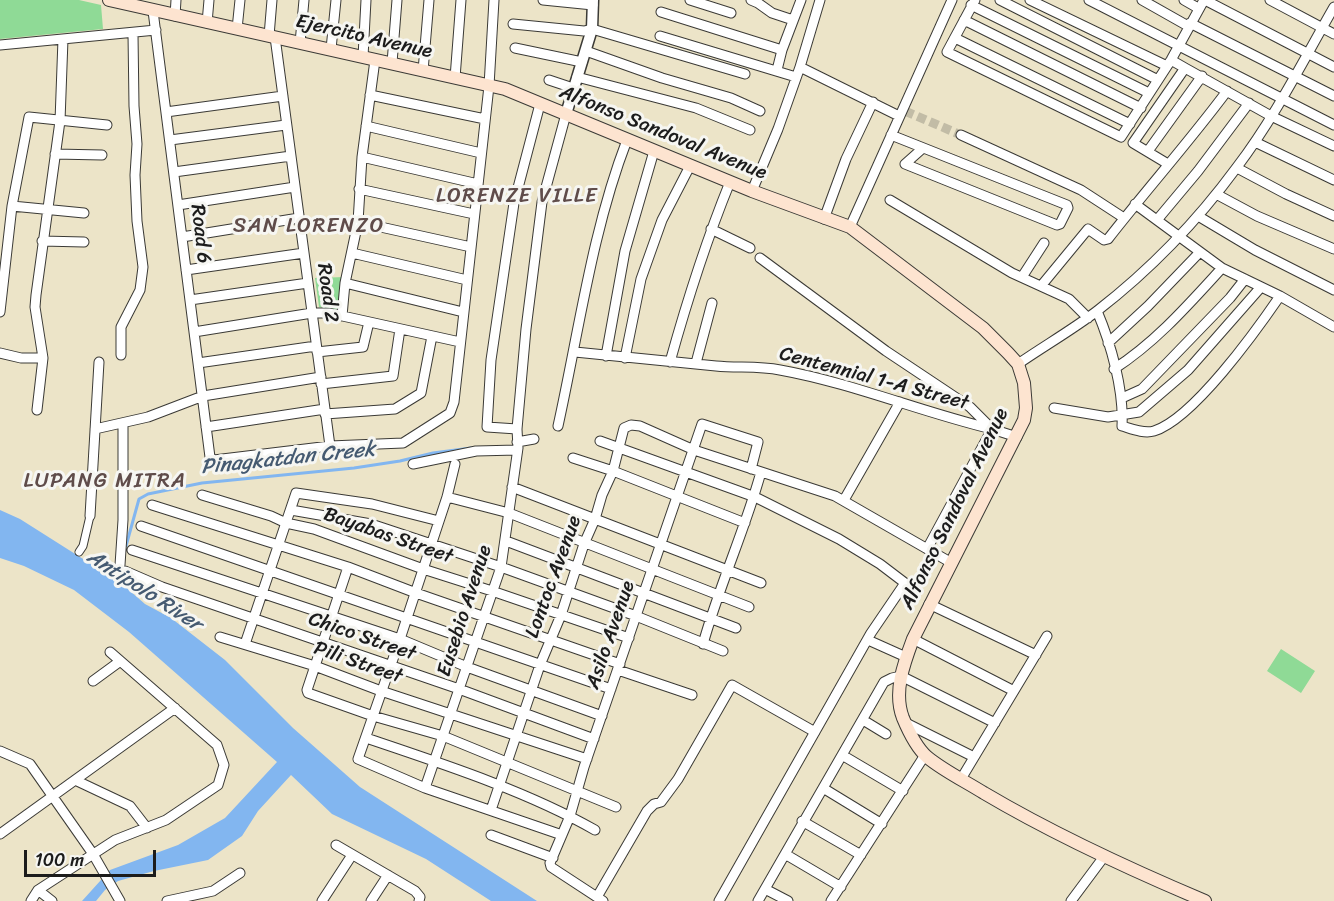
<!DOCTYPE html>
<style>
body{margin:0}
#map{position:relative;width:1334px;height:901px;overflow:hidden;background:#ece4c8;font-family:Sriracha,sans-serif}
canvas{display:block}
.scale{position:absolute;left:24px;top:850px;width:132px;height:27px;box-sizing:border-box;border:3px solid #1c1c1c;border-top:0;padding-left:8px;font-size:18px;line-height:21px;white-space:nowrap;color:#1c1c1c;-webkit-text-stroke:4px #f6f6f2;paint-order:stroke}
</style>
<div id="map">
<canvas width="1334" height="901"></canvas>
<div class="scale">100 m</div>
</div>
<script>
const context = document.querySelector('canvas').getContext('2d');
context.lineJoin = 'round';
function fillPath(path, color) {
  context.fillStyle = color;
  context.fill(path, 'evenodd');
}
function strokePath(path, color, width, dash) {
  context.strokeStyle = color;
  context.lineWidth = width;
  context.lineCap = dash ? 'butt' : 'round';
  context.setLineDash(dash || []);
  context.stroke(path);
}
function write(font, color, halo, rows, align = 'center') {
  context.font = font + ' Sriracha,sans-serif';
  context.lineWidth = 6;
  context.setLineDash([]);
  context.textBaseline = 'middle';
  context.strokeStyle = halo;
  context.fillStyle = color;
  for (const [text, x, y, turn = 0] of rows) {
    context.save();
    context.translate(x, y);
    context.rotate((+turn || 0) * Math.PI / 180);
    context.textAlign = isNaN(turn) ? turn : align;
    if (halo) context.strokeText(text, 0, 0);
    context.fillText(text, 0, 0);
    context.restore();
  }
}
fillPath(new Path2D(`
 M0,0H79L101,5L103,29L0,39Z
 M345,277L341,311L319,307L315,278Z
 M1281,649L1315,671L1301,693L1267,671Z`), '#8fda96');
fillPath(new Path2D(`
 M0,510L20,519L121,583L145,604L171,618L225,660L293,728L360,787L537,901H491L426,859L332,814L291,775L258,811L242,836L208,860L154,871L118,881L105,890L96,901H82L110,870L178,845L225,818L277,762L129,632L74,590L24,566L0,558Z`), '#82b6f0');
strokePath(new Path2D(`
 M126,546L139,499L148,494L202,483L354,468L400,461L433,453L471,448
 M117,584L122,570`), '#82b6f0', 3);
strokePath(new Path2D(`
 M905,111L961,135`), '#c2bca6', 9, [9, 4.5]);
const pedestrian = new Path2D(`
 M79,552L83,546L90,516`);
const minor = new Path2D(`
 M543,0L593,5
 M690,0L731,13
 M751,0L758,3L772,13L793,20
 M975,0L947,52L1121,137L1171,60L1204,0
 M1000,0L1158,80
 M1030,0L1167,66
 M1089,0L1334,125
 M1142,0L1188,26
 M1184,0L1198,8
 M1205,0L1334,67
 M1270,0L1334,34
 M971,5L1149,93
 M153,11L210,457L214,460L330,446L403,443L450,413L454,402L489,86L494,0
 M661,12L782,50
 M175,16L176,0
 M964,20L1141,108
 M207,23L209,0
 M1190,23L1334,96
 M513,24L584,31L592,29L745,74
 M237,29L240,0
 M269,36L272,0
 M660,36L796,77
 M275,37L330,446
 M955,38L1130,124
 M300,43L304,0
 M0,45L156,30
 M515,48L582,62
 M331,49L336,0
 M586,51L662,78L731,98L760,111
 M363,57L366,0
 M392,63L397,0
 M800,67L899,116
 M1185,68L1271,116L1334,146
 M777,70L782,50L801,0
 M423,71L429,0
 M577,77L696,108L750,130
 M455,78L461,0
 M549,80L573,88
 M370,95L485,119
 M166,112L283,96
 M366,126L481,153
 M891,135L1067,205L1068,208L1060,224L1057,225L905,164L923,148
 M961,135L1081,190L1124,218
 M170,140L286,125
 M1255,142L1334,180
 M1148,151L1202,76
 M55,154L102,155
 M362,157L478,184
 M1168,164L1133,143L1185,68L1171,60
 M1237,168L1286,194L1334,216
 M174,172L291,156
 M359,189L474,214
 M752,191L778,129L800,67L820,0
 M1216,194L1257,216L1334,249
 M890,200L1012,273L1069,299L1088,318
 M1135,204L1222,268L1280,296L1334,327
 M178,205L295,187
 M12,206L84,213
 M1198,216L1255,250L1334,290
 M824,219L846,159L873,102
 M1157,220L1198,171L1249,103
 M358,222L471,247
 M850,227L952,0
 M711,229L750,248
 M182,237L299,218
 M42,241L84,242
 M352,253L467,280
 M760,258L886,351L970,407L992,429L1017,437
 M186,270L304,253
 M1022,277L1044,243
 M345,283L463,312
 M1041,286L1088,229L1104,240L1108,239C1147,189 1189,142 1227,91
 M190,300L308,283
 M1097,311C1111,344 1124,390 1122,426C1132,429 1144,434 1154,431C1193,419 1256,331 1280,296
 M0,312L12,206L29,117L107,125
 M342,316L345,283L358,222L362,157L375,60
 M194,332L312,313H329L460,342
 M1108,343L1148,306L1200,252
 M317,352L363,347L369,322
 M575,352C622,357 669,361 716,366C737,368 759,366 780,370C852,383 921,412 992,429L927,549
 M0,353L21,358H43
 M121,355V327L140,290L143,267L137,221L135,175L137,144L134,106L133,34
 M606,356L625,251L654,151
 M625,358L641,279L662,220L690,166
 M670,362C687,301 706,241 730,182
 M198,363L316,346
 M696,363L712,303
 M1018,364C1044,346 1072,330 1097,311C1150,270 1198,220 1237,167C1275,117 1303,61 1334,7
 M1114,369C1156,342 1189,304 1222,268
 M321,384L393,376L400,329
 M1122,398L1142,389L1230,298L1245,279
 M1054,408L1108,417L1139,412L1188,370L1261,287
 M37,410L43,358L35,307L36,295L60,121L63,39
 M325,414L395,409L421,393L432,336
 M558,426C579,331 592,231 627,140
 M206,427L325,409
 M95,429L148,417L203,396L321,377
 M517,429L487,427L491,360L514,203L540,104
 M600,441L755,497L839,539L880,564L905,583L871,633L719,901
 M517,442L534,439
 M573,458L613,471L745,523
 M413,464L476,451L517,450
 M455,464L447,497L400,639L358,759L425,788L562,835
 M512,487L761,583
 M202,495L271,516L286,523L314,529L423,569L492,591L629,638
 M447,497L509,513L749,607
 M844,500L900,402
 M152,505L348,567L416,593L620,664
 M291,510L371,524L501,567L636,616L723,651
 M90,516L99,362
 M141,526C298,579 454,635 611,689
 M506,541L736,628
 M132,550L400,639L467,667L602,716
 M120,565L123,520V423
 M348,567L307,690L308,693L373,716L443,736L616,807
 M125,571L162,587L459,689L594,739
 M929,604L1036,655
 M220,637L315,666L381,691L587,759
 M913,639L1014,691
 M868,640L906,657
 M245,644L296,493L372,504L439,521
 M703,644C719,586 745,530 761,472
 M618,670L692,695
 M93,681L119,662
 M863,720L886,734
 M906,723L974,757
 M366,738C440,763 527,791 595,830
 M0,751L30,764L93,854L120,901
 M842,755L903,791
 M961,779L1047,636
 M75,780L130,806L147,828
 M425,788L501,567L518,448L517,429L526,329L542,202L566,114
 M823,788L882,824
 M491,810L540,665L561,615L584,544L595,519L602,495L613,471L624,428L631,425L640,426L694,450L835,496L950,562
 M802,821L861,855
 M0,834L175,708
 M491,835L553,858
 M336,845L415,891L420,897L419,901
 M785,854L841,887
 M765,889L788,901
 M38,890L52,901
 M597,897L647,811L654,804L661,802L678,779L732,685L815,732
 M31,901L38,890L115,840L166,820L218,785L224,765L217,745L110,652
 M167,901L213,891L240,873
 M322,901L352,855
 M371,901L388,875
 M603,901L551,867L550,863L570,816L584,767L702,424L758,442L751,469
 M758,901L884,682L892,678L901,676L995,723
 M831,901L925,755
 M1071,901L1103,858`);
const tertiary = new Path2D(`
 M566,114L592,29L593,0`);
const secondary = new Path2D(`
 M109,0L505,89L752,191L850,227L983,328L1008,353L1018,364L1024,383L1026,408L1024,420L913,639C904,663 893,692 903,718C908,730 917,748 927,757C944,771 965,781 984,793C1055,835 1129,869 1205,901`);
strokePath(pedestrian, '#3b3a36', 9);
strokePath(minor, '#3b3a36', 11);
strokePath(tertiary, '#3b3a36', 13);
strokePath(secondary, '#3b3a36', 14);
strokePath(pedestrian, '#fff', 7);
strokePath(minor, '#fff', 9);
strokePath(tertiary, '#fff', 10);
strokePath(secondary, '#fde4d0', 12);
write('20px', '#1c1c1c', '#f6f6f2', [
 ["Ejercito Avenue",364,37,13],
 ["Alfonso Sandoval Avenue",663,133,22],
 ["Road 6",200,234,83],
 ["Road 2",327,293,82],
 ["Centennial 1-A Street",874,379,15],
 ["Alfonso Sandoval Avenue",955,509,-64],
 ["Bayabas Street",388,536,19],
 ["Lontoc Avenue",554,577,-70],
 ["Eusebio Avenue",465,611,-72],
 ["Asilo Avenue",611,635,-71],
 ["Chico Street",362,637,19],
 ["Pili Street",358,663,19]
]);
context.letterSpacing = '1.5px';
write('21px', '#5f4c4a', '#f6f6f2', [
 ["LORENZE VILLE",517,197],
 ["SAN LORENZO",309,227],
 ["LUPANG MITRA",105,482]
]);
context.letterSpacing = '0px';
write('italic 21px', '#455a71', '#f6f6f2', [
 ["Pinagkatdan Creek",288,459,-6],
 ["Antipolo River",144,591,33]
]);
</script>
